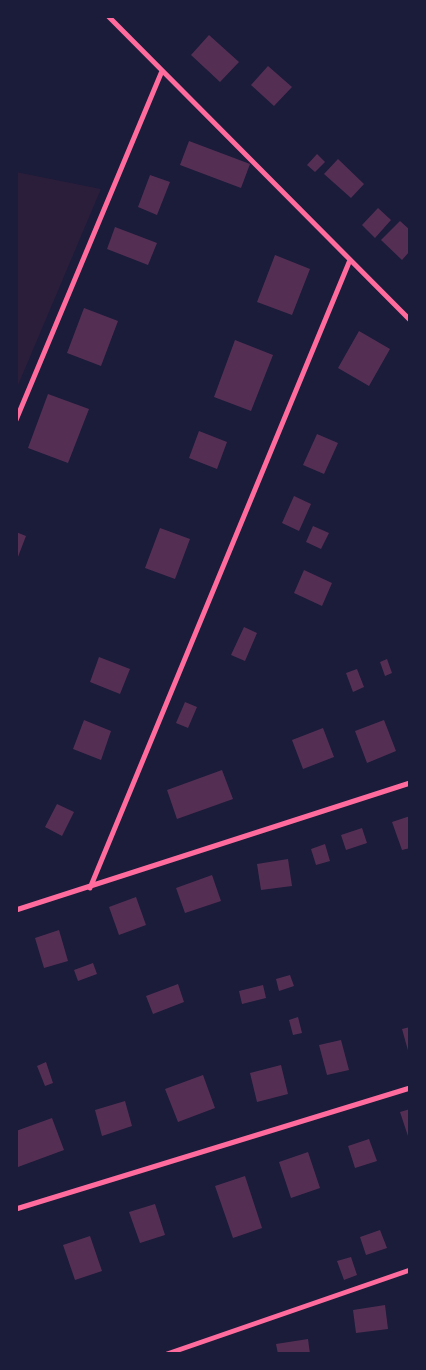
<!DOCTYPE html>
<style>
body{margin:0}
#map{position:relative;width:426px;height:1370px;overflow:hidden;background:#1b1b3a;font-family:"PT Sans",sans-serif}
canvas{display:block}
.frame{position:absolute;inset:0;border:18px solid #1b1b3a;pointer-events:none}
</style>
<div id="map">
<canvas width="426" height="1370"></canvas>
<div class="frame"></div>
</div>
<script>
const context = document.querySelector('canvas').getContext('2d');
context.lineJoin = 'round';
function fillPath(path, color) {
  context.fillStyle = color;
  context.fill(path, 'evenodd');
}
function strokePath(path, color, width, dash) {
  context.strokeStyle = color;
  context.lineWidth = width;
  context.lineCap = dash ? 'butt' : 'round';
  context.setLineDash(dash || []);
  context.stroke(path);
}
fillPath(new Path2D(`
 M16,172L101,189L16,390Z`), '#2a1e3b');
fillPath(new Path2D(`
 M209,35L239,62L220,82L191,55Z
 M268,66L292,87L274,106L251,85Z
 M189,141L250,164L241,188L180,165Z
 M317,154L325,162L315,172L307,165Z
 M338,159L364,184L351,198L324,174Z
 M150,175L170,182L157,215L138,207Z
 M378,208L391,220L375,238L362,225Z
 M400,221L410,230V251L402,260L381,240Z
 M115,227L157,243L148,265L107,249Z
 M275,255L310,269L292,315L257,302Z
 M84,308L118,321L101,366L67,353Z
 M359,331L390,349L369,386L338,368Z
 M235,340L273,355L251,411L214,397Z
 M48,394L89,409L68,463L28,448Z
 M199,431L227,442L217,469L189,458Z
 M317,434L338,443L324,474L303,465Z
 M294,496L311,504L299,531L282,523Z
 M313,526L329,533L321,549L306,542Z
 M160,528L190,539L175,579L145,568Z
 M16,532L26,536L16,562Z
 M304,570L332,583L322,606L294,593Z
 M244,627L257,633L245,661L231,655Z
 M99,657L130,669L120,694L90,682Z
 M387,659L392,673L385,676L380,662Z
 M357,669L364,687L353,692L346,673Z
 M185,702L197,707L188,728L176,723Z
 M84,720L111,731L101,760L73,749Z
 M384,720L396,751L367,763L355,731Z
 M323,728L334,757L303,769L292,740Z
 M222,770L233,799L177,819L167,790Z
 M57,804L74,812L62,836L45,827Z
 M410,816V848L402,850L392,822Z
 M362,828L367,843L346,850L341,835Z
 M325,844L330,861L316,865L311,849Z
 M288,859L292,886L261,890L257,864Z
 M212,875L221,901L185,913L176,888Z
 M136,897L146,925L119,935L109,907Z
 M59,930L68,961L44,968L35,938Z
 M93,963L97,974L78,981L74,970Z
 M290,975L294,986L279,991L276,979Z
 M178,984L184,1002L153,1014L146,996Z
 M263,985L266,998L242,1004L239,991Z
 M298,1017L302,1033L293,1035L289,1020Z
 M410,1027V1054H409L402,1029Z
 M341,1040L349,1070L327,1075L319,1045Z
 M46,1062L53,1083L45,1086L37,1066Z
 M281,1065L288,1094L257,1102L250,1073Z
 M203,1075L215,1108L178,1122L165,1089Z
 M125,1101L132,1126L102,1136L95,1110Z
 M410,1109V1139H409L400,1112Z
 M52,1118L64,1150L18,1167L16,1161V1131Z
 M369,1139L377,1161L355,1168L348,1146Z
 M308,1152L320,1188L291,1198L279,1162Z
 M245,1176L262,1228L233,1238L215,1186Z
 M155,1204L165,1235L140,1243L129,1212Z
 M380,1230L387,1248L366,1255L360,1237Z
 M90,1236L102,1271L75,1280L63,1245Z
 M351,1257L357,1275L344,1280L337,1261Z
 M385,1305L388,1329L356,1333L353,1310Z
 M308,1339L310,1354H278L276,1344Z`), '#542f53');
strokePath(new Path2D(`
 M108,16L410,320
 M16,420L162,71
 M90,888L350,260
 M16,910L410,783
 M16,1209L410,1088
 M167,1354L410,1270`), '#ff6b9d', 5);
</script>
